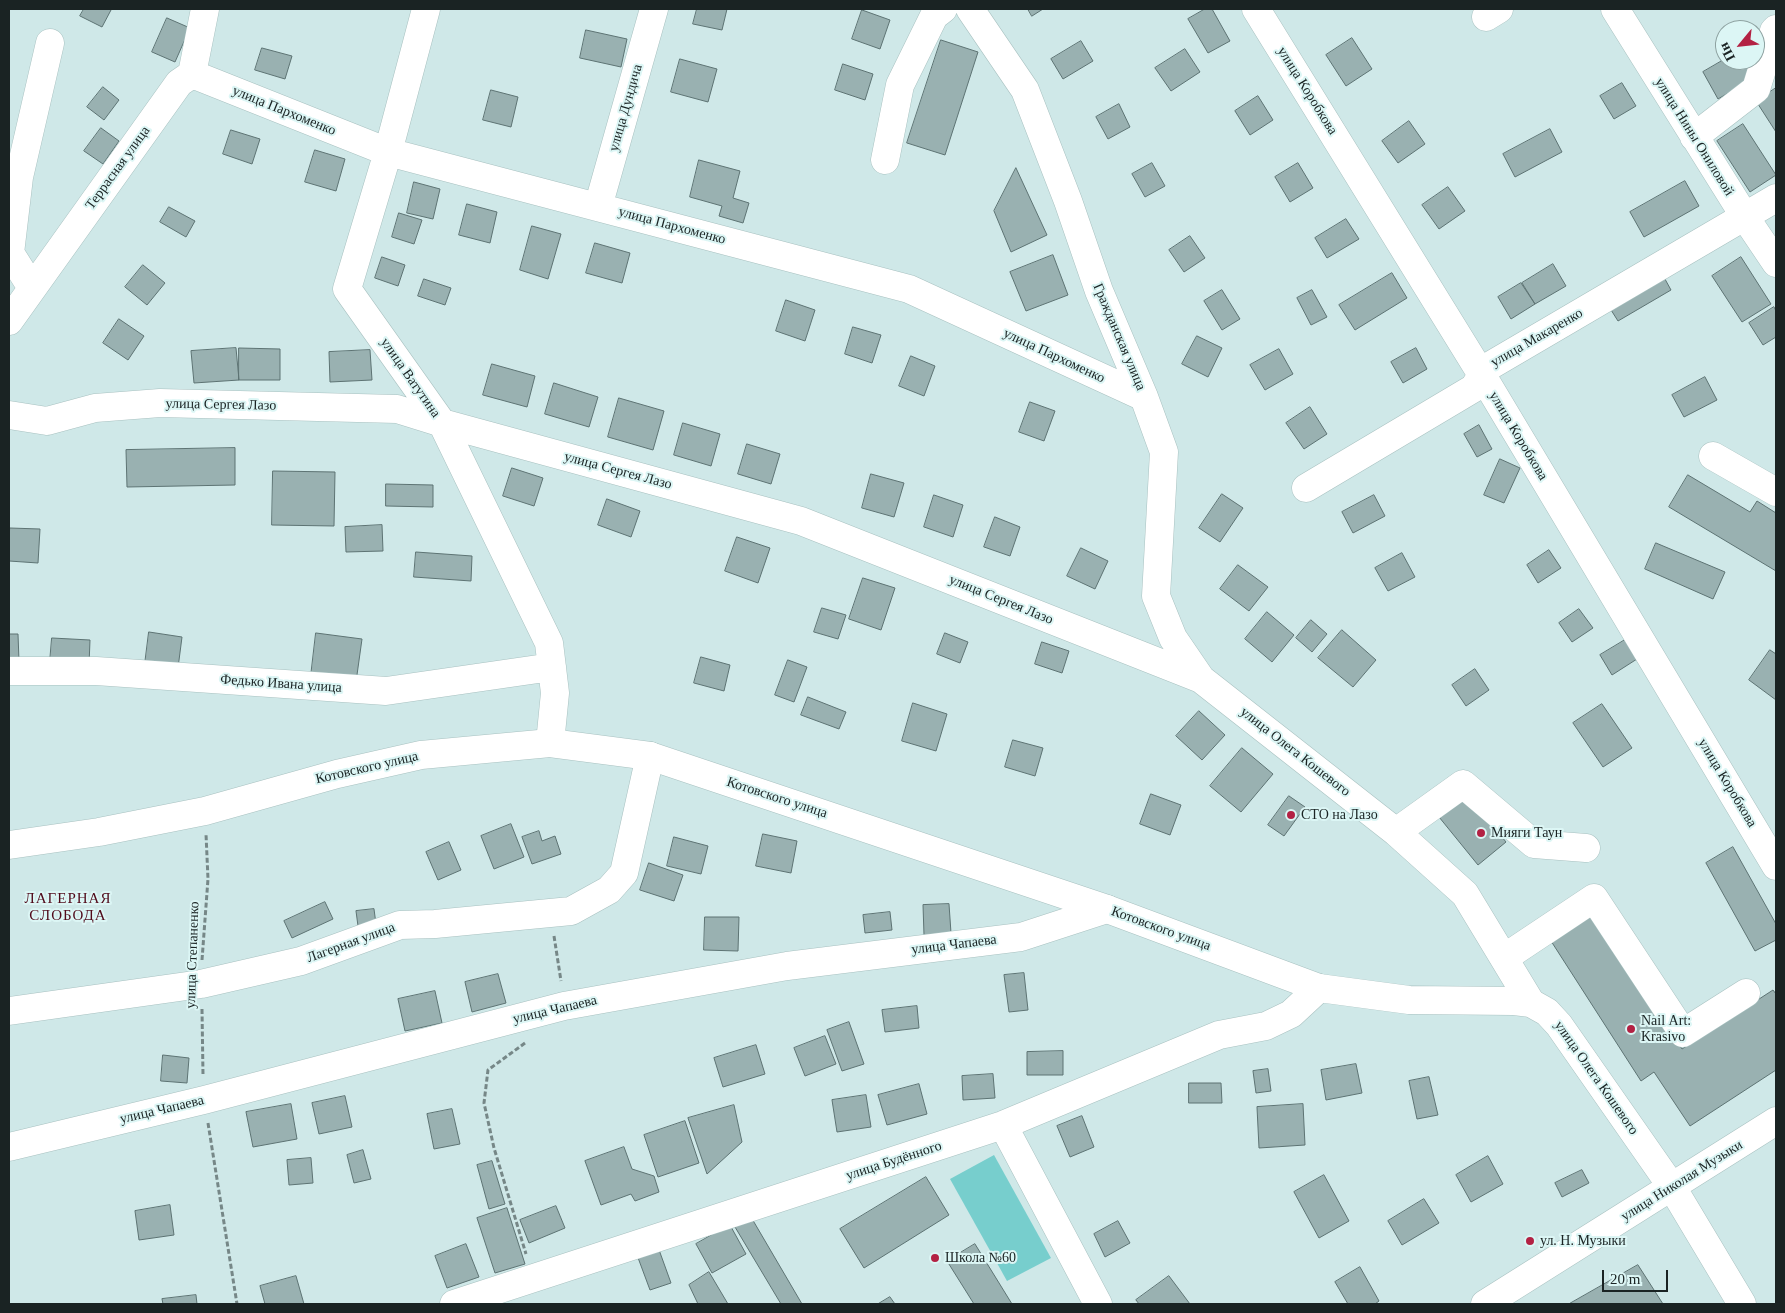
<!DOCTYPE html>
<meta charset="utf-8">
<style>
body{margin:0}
#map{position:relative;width:1785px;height:1313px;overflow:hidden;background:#cfe8e8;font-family:Georgia,serif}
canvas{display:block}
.frame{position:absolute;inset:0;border:10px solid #1a2323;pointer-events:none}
.north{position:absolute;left:1715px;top:20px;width:50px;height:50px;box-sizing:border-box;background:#dcf6f5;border:1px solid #8ea2a1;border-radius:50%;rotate:242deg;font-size:14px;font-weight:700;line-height:20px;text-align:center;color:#1a2323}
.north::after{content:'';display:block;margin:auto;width:18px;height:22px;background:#b32143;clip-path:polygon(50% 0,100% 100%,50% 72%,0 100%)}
.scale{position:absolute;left:1602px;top:1270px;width:66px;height:22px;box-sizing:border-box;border:2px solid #1a2323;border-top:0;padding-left:6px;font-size:15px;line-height:18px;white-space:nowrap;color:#1a2323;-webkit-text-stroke:4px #dcf6f5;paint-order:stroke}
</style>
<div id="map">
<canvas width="1785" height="1313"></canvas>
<div class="frame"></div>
<div class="north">Пн</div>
<div class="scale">20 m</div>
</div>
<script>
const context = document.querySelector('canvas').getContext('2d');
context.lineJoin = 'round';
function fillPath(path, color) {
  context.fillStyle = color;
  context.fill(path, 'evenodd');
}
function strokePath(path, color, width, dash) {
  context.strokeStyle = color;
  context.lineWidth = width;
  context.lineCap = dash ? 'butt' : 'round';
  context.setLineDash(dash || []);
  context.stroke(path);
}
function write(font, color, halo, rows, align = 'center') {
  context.font = font + ' Georgia,serif';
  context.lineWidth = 4;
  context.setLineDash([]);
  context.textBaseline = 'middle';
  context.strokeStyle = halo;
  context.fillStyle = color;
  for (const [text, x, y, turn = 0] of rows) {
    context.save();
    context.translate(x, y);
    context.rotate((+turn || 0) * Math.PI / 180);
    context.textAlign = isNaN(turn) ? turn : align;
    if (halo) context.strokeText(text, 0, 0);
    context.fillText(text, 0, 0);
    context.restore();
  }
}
fillPath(new Path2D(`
 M994,1155L1051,1258L1007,1281L950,1179Z`), '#77cecd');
const building = new Path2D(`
 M84,9H109L111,10L102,27L80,16Z
 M697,9H727L722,30L693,24Z
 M1028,9H1043L1032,16Z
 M1205,9H1212L1230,41L1208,53L1188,19Z
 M862,10L890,20L880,49L852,39Z
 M167,18L190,28L175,62L152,52Z
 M586,30L627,39L621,67L580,58Z
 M1352,38L1372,69L1346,86L1326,55Z
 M941,40L978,52L945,155L907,143Z
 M1081,41L1093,61L1063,79L1051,59Z
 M262,48L292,56L285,79L255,70Z
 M1185,49L1200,72L1171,91L1155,68Z
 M680,59L717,69L708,102L671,92Z
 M1725,59L1744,60L1754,78L1718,99L1703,72Z
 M843,64L873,74L865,100L835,90Z
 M1622,83L1636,106L1614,119L1600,96Z
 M103,87L119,100L104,120L87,107Z
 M1776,88V132L1756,101Z
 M491,90L518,97L511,127L483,120Z
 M1258,96L1273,120L1250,135L1235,111Z
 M1119,104L1130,127L1108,139L1096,117Z
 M1409,121L1425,144L1398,163L1382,141Z
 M1743,124L1776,175L1750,192L1717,141Z
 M101,128L119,141L103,164L84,151Z
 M1550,129L1562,152L1515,177L1503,154Z
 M231,130L260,139L252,164L223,154Z
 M315,150L345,159L336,191L305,182Z
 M699,160L740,171L733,198L749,203L743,223L719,216L722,206L690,197Z
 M1152,163L1165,186L1145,197L1132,174Z
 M1298,163L1313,188L1290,202L1275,177Z
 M1016,168L1047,235L1011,252L994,211Z
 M1685,181L1699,206L1644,237L1630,212Z
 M414,182L440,189L433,219L407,213Z
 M1448,187L1465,211L1439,229L1422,205Z
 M467,204L497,212L490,243L459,235Z
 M169,207L195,221L186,237L160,222Z
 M399,213L422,220L414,244L392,237Z
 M1346,219L1359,239L1327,258L1315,238Z
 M532,226L561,234L548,279L520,270Z
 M1190,236L1205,258L1184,272L1169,250Z
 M595,243L630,253L622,283L586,273Z
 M1053,255L1068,295L1026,311L1010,272Z
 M382,257L405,265L398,286L375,278Z
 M1741,257L1771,304L1742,322L1712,276Z
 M1553,264L1566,286L1535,304L1522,283Z
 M143,265L165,283L147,305L125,287Z
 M1660,270L1671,290L1618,321L1606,302Z
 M1392,273L1407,298L1355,330L1339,305Z
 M424,279L451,288L445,305L418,296Z
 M1521,283L1535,304L1511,319L1498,297Z
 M1222,290L1240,319L1222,330L1204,301Z
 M1312,290L1327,317L1311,325L1297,298Z
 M786,300L815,310L805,341L776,331Z
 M1774,307L1776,311V337L1763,345L1749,323Z
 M119,319L144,336L128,360L103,343Z
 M853,327L881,335L872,363L845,354Z
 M1197,336L1222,348L1208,377L1182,364Z
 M236,348L239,380L194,383L191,351Z
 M239,348L280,349V380H239Z
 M1416,348L1427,369L1403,383L1391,362Z
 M1279,349L1293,374L1265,390L1250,365Z
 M370,350L372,380L330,382L329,352Z
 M911,356L935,366L924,396L899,386Z
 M492,364L535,376L527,407L483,395Z
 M1705,377L1717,400L1684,417L1672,395Z
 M554,383L598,397L589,427L545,414Z
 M619,398L664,411L653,450L608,437Z
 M1030,402L1055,411L1044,441L1019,432Z
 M1310,407L1327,434L1304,449L1286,423Z
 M683,423L720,434L711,466L674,455Z
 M1479,425L1492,449L1477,457L1464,434Z
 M747,444L780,454L771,484L738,474Z
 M235,448V485L127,487L126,450Z
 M1500,459L1520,468L1504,503L1484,495Z
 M512,468L543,478L534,506L503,496Z
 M273,471L335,472L334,526L272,525Z
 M871,474L904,483L894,517L862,508Z
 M1688,475L1750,512L1757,501L1776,513V571L1669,507Z
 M386,484L433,485V507L386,506Z
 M1222,494L1243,508L1220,542L1199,528Z
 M934,495L963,505L953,537L924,527Z
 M1374,495L1385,516L1353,533L1342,512Z
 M607,499L640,511L631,537L598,525Z
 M995,517L1020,527L1010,556L984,547Z
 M382,525L383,551L346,552L345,527Z
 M10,528L40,529L38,563L9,561Z
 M737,537L770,548L758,583L725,571Z
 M1656,543L1725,572L1713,599L1645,569Z
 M1081,548L1108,561L1095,589L1067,576Z
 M1549,550L1561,568L1538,583L1527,565Z
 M416,552L472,556L471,581L414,577Z
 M1402,553L1415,577L1388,591L1375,568Z
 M1238,565L1268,587L1249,611L1220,589Z
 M863,578L895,588L881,630L849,619Z
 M822,608L846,615L838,639L814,632Z
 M1579,609L1593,628L1572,642L1559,623Z
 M1267,612L1294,635L1272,662L1245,639Z
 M1311,620L1327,634L1312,652L1296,638Z
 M1342,630L1376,660L1353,687L1318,658Z
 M149,632L182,637L178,668L145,664Z
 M316,633L362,639L356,682L311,676Z
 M945,633L968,642L960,663L937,654Z
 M9,634H18L19,661H9Z
 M52,638L90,640L89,665L50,662Z
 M1625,640L1637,659L1612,675L1600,655Z
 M1042,642L1069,651L1062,673L1035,664Z
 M1770,650L1776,654V700L1749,680Z
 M701,657L730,665L724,691L694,683Z
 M788,660L807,667L794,702L775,695Z
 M1475,669L1489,690L1466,706L1452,685Z
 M808,697L846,712L839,729L801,715Z
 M913,703L947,714L936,751L902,741Z
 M1602,704L1632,748L1603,767L1573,723Z
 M1199,711L1225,735L1202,760L1176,736Z
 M1013,740L1043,748L1035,776L1005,767Z
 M1242,748L1273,774L1241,812L1210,786Z
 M1151,794L1181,805L1170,835L1140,824Z
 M1467,794L1506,842L1478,865L1439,817Z
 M1289,796L1305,807L1284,836L1268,825Z
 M511,824L524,857L494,869L481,836Z
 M539,831L542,841L555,836L561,854L532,864L522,837Z
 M763,834L797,841L791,873L756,866Z
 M674,837L708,846L701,874L667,866Z
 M449,842L461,870L438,880L426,852Z
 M1733,847L1776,924V940L1755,951L1706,863Z
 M649,863L683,875L674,901L640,890Z
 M325,902L333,919L292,938L284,921Z
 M949,904L951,933L924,935L923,905Z
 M374,909L376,924L358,926L356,911Z
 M890,912L892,930L865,933L863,915Z
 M1593,913L1682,1049L1773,990L1776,994V1070L1690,1126L1654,1072L1641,1081L1551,941Z
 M705,917H739L738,951L704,950Z
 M1024,973L1028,1010L1009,1012L1004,975Z
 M498,974L506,1003L472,1012L465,982Z
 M435,991L442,1023L405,1031L398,999Z
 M917,1006L919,1028L885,1032L882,1010Z
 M849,1022L864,1064L842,1071L827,1030Z
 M825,1036L836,1064L805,1076L794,1048Z
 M756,1045L765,1074L723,1087L714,1058Z
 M1063,1051V1075H1027V1052Z
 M163,1055L189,1058L187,1083L161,1081Z
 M1356,1064L1362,1093L1326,1100L1321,1070Z
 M1268,1069L1271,1091L1256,1093L1253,1071Z
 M993,1074L995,1098L963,1100L962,1076Z
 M1429,1077L1438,1115L1417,1119L1409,1081Z
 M1189,1083H1221L1222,1103H1189Z
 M919,1084L927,1114L887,1125L878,1095Z
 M866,1095L871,1127L837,1132L832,1100Z
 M345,1096L352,1127L319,1134L312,1103Z
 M291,1104L297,1139L253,1147L246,1112Z
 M1303,1104L1305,1145L1259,1148L1257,1107Z
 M734,1105L742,1142L707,1174L688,1118Z
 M452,1109L460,1144L434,1149L427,1114Z
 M1082,1116L1094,1147L1070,1157L1057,1126Z
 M685,1121L699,1163L658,1177L644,1135Z
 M624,1147L632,1169L654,1176L659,1192L635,1201L631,1194L601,1205L585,1161Z
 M363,1150L371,1179L354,1183L347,1155Z
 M1488,1156L1503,1184L1471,1202L1456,1175Z
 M311,1158L313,1183L289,1185L287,1160Z
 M492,1161L505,1204L489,1209L477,1165Z
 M1582,1170L1589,1183L1562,1197L1555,1183Z
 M1324,1175L1349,1221L1319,1238L1294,1192Z
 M926,1177L949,1215L864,1268L840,1229Z
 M1424,1199L1439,1223L1402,1245L1388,1221Z
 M170,1205L174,1235L139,1240L135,1211Z
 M556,1206L565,1228L529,1243L520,1220Z
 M507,1208L525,1264L495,1273L477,1218Z
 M751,1217L802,1304H781L735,1227Z
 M1118,1221L1130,1243L1105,1257L1094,1234Z
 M730,1225L746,1254L712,1273L696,1244Z
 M466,1244L479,1277L447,1288L435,1256Z
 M975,1244L1012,1304H974L947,1261Z
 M658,1247L671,1283L650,1290L637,1255Z
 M1638,1265L1663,1304H1569Z
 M1360,1267L1379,1301L1375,1304H1348L1335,1282Z
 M709,1272L728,1304H698L689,1285Z
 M296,1276L304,1304H265L260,1286Z
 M1169,1276L1190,1304H1139L1136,1300Z
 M196,1295L197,1304H163L162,1299Z
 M890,1297L895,1304H878Z`);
fillPath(building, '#99b1b1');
strokePath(building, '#5d7373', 1);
const minor = new Path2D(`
 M426,9L388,152L347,289L442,423L549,643L555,693L550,743
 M970,9L1025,90L1068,201L1099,291L1144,397L1164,452L1156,596L1173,638L1201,679
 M1256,9L1482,375L1776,866
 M1615,9L1745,217L1776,263
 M1486,17L1499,9
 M192,74L388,152L909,289L1144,397
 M1694,137L1756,89L1774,31L1776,29
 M885,160L900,85L934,16L943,9
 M598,207L654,9
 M32,288L10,253L19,177L50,43
 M9,321L179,83L192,74L205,9
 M9,415L47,421L95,408L160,403L397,409L442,423L801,521L1201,679L1396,832L1465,894L1531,1003
 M1713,456L1776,492
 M1306,488L1474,388L1486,368L1776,198
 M9,671H96L386,691L552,667
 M1396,832L1463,784L1534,844L1586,848
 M1504,958L1594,898L1683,1033L1746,993
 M9,1011L201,984L301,961L400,925L435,924L571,911L609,890L624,873L650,756
 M1003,1125L1098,1304
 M9,1147L204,1100L564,1006L787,966L1021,937L1107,909
 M454,1304L1003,1125L1219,1035L1266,1026L1291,1014L1319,988`);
const major = new Path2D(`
 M9,845L99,832L205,811L337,774L421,755L550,743L650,756L1107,909L1319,988L1409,1000L1514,1001L1531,1003L1547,1012L1559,1025L1672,1187L1742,1304
 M1485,1304L1776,1121`);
strokePath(minor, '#a8c1c0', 29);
strokePath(major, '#a8c1c0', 29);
strokePath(new Path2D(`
 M554,936L561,981
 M202,960L208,879L206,834
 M202,1009L203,1075
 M525,1043L488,1070L484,1103L494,1148L526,1254
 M208,1123L237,1304`), '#768787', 3, [5, 2.5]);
strokePath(minor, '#fff', 28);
strokePath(major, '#fff', 28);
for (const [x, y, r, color] of [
 [1291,815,5,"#b32143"],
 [1481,833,5,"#b32143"],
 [1631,1029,5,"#b32143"],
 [1530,1241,5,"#b32143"],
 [935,1258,5,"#b32143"]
]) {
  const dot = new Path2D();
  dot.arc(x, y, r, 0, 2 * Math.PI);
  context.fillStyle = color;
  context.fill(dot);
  strokePath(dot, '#dcf6f5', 2);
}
write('14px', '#1a2323', '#dcf6f5', [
 ["улица Коробкова",1307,91,58],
 ["улица Дундича",626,108,-74],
 ["улица Пархоменко",284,111,22],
 ["улица Нины Ониловой",1694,137,58],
 ["Террасная улица",118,168,-54],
 ["улица Пархоменко",672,226,15],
 ["Гражданская улица",1119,337,67],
 ["улица Макаренко",1537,338,-30],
 ["улица Пархоменко",1054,356,25],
 ["улица Ватутина",410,378,55],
 ["улица Сергея Лазо",221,405,1],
 ["улица Коробкова",1518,436,59],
 ["улица Сергея Лазо",618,471,15],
 ["улица Сергея Лазо",1001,600,22],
 ["Федько Ивана улица",281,684,4],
 ["улица Олега Кошевого",1295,752,38],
 ["Котовского улица",367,768,-13],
 ["улица Коробкова",1727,783,59],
 ["Котовского улица",777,798,18],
 ["Котовского улица",1161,929,20],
 ["Лагерная улица",351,943,-20],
 ["улица Чапаева",954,945,-7],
 ["улица Степаненко",193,955,-88],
 ["улица Чапаева",555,1010,-13],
 ["улица Олега Кошевого",1596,1078,55],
 ["улица Чапаева",162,1110,-13],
 ["улица Будённого",894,1161,-18],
 ["улица Николая Музыки",1682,1181,-32]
]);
write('14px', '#1a2323', '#dcf6f5', [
 ["СТО на Лазо",1301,815],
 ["Мияги Таун",1491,833],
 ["Nail Art:",1641,1021],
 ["Krasivo",1641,1037],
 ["ул. Н. Музыки",1540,1241],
 ["Школа №60",945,1258]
], 'left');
context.letterSpacing = '1px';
write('15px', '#500a1a', '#dcf6f5', [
 ["ЛАГЕРНАЯ",68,899],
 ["СЛОБОДА",68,916]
]);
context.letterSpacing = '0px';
</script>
